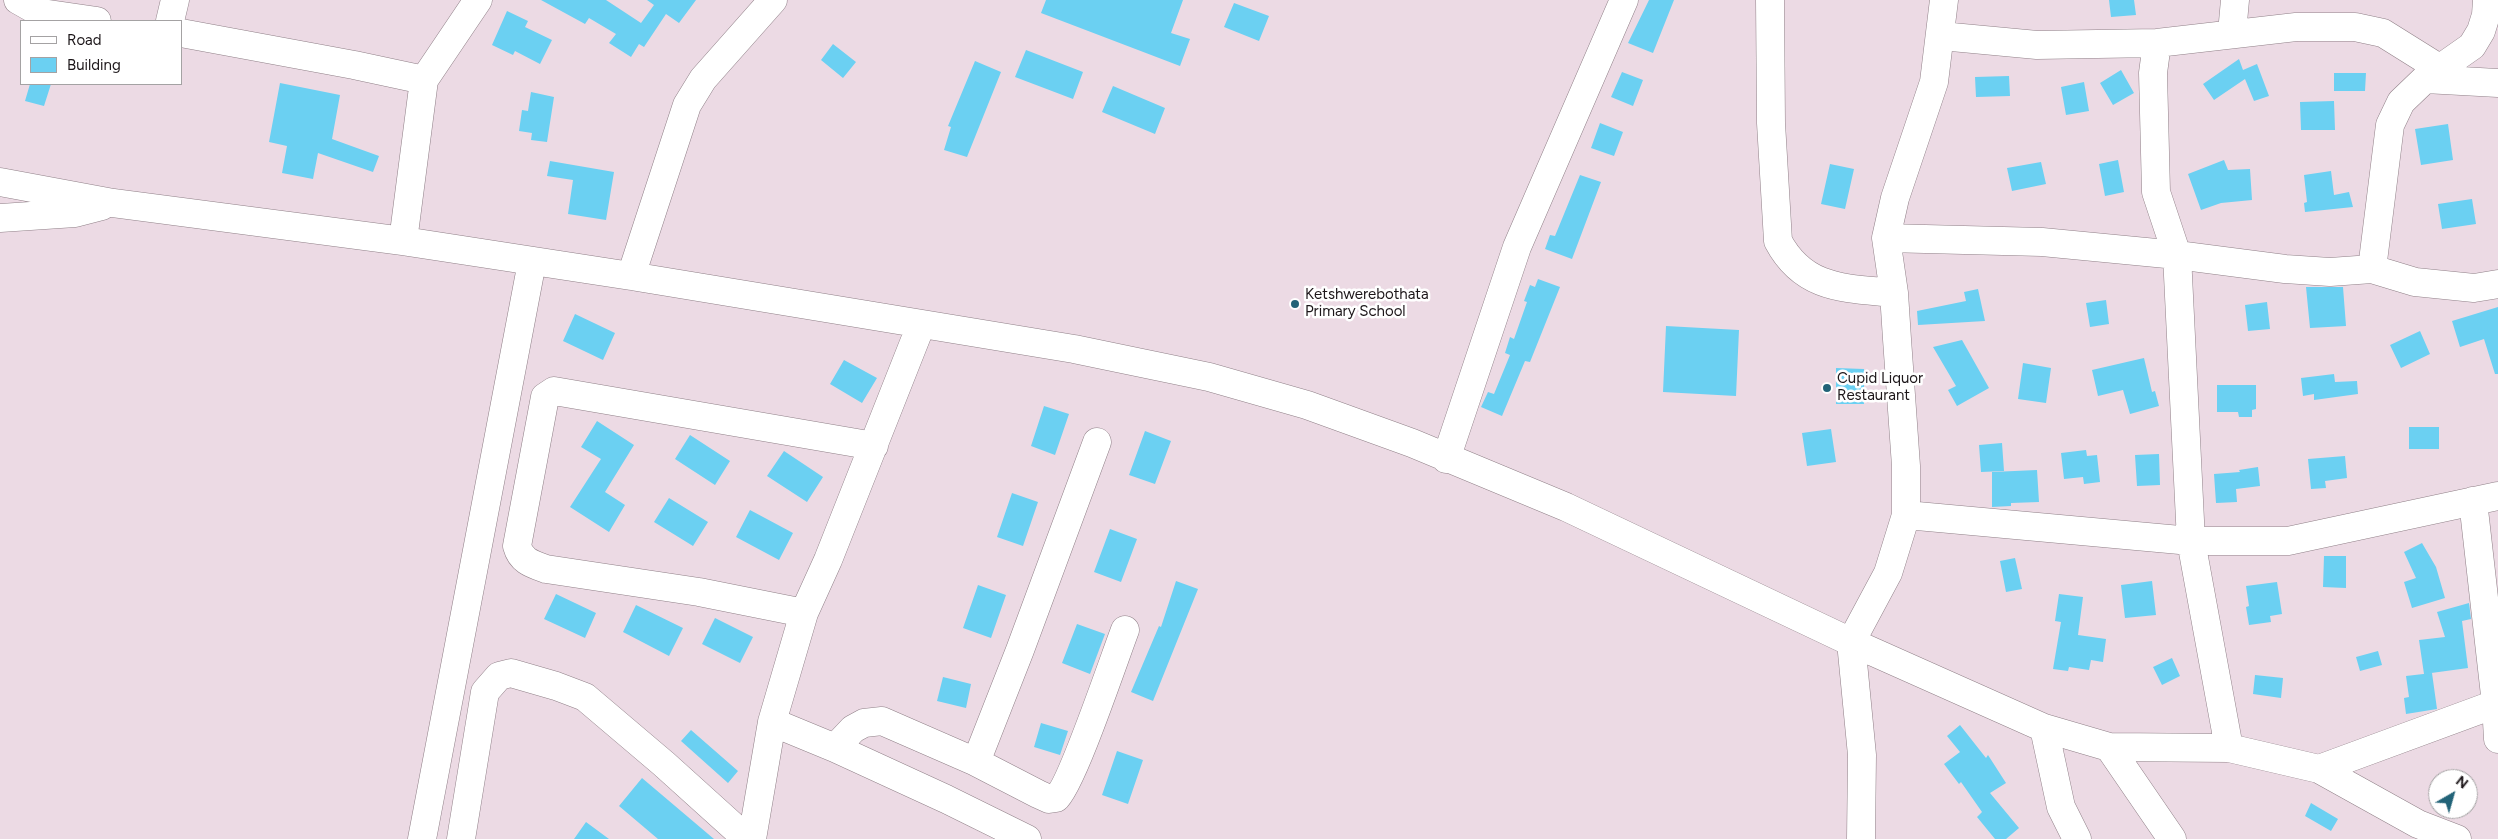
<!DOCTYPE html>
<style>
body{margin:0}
#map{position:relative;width:2498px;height:839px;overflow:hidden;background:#ecdae4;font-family:Figtree,sans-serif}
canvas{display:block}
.legend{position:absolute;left:20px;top:20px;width:162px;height:65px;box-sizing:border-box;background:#fff;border:1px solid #a4a2a3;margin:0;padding:6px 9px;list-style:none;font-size:15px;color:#1c1619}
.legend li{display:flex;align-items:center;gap:10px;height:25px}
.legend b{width:25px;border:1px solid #a4a2a3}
.north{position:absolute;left:2428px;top:769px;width:50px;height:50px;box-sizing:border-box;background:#fff;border:1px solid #a4a2a3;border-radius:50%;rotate:38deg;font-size:14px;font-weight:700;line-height:20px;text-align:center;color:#1c1619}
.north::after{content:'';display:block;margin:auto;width:18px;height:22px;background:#226378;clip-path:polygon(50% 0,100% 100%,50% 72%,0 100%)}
</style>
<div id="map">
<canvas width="2498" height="839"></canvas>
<ul class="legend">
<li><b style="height:6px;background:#fff"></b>Road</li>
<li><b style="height:14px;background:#6bd0f2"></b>Building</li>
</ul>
<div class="north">N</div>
</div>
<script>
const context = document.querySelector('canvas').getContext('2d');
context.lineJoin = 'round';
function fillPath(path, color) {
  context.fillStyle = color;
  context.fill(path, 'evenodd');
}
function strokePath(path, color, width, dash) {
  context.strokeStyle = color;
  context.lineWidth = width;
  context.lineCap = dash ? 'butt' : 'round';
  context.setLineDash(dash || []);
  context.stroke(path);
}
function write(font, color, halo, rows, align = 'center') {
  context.font = font + ' Figtree,sans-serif';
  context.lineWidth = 5;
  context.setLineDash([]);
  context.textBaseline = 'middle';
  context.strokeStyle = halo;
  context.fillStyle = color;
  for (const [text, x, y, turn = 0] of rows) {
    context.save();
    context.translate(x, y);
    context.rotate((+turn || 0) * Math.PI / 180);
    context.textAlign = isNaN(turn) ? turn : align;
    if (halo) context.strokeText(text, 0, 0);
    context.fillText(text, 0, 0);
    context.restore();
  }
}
fillPath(new Path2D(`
 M541,0H606L641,23L654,5L647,0H696L679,23L666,14L644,47L639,44L631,57L609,43L616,34L589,18L585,24Z
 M1046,0H1183L1171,33L1190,39L1180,66L1041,13Z
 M1649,0H1674L1653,53L1628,43Z
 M2109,0H2134L2136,15L2111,17Z
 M1234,3L1269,16L1259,41L1224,27Z
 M507,11L528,21L525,27L552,40L540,64L515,51L513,55L492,45Z
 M833,44L856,62L843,78L821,60Z
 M1026,50L1083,72L1073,99L1015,77Z
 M2239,59L2243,70L2257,64L2269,96L2254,101L2245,79L2214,100L2203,84Z
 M975,61L1001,72L967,157L944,150L951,127L948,126Z
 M2121,70L2134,93L2113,105L2100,83Z
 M1622,72L1643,80L1633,106L1611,97Z
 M2334,73H2366L2365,91H2334Z
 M2009,76L2010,96L1976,97L1975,77Z
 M2084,82L2089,111L2066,115L2061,87Z
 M280,83L340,95L332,139L379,156L373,172L318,153L313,179L282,173L287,146L269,142Z
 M30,84H51L44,106L25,101Z
 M1113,86L1165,108L1155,134L1102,112Z
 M531,92L554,97L547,142L531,140L532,133L519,131L522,110L528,111Z
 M2334,101L2335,130H2301L2300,102Z
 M1600,123L1623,132L1614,156L1591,148Z
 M2448,124L2453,160L2421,165L2415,129Z
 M2118,160L2124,192L2105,196L2099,164Z
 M2224,160L2228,170L2250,169L2252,200L2221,203L2201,210L2188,174Z
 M550,161L614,172L606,220L568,214L573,180L547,176Z
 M2041,162L2046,184L2012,191L2007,168Z
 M1830,164L1854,169L1845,209L1821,204Z
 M2331,171L2334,195L2349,192L2353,207L2305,212L2304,203L2307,202L2304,175Z
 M1580,175L1601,182L1572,259L1545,249L1550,235L1555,236Z
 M2472,199L2476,224L2442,229L2438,204Z
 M1538,279L1560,287L1530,362L1525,361L1502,416L1481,407L1488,392L1494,394L1510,355L1505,353L1510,337L1514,339L1527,302L1524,301L1530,285L1535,287Z
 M2306,287H2343L2346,326L2310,328Z
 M1978,289L1985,321L1918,325L1917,311L1966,301L1964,292Z
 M2106,300L2109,324L2090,327L2086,303Z
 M2267,302L2270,329L2248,331L2245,305Z
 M2498,307V374H2495L2484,339L2460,347L2452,321Z
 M575,314L615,333L603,360L563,341Z
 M1666,326L1739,330L1736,396L1663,392Z
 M2420,331L2430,354L2401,368L2390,345Z
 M1962,340L1989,388L1957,406L1948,390L1956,386L1933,347Z
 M2144,358L2152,392L2155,391L2159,406L2130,414L2123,390L2098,396L2092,370Z
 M844,360L877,378L862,403L830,384Z
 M2023,363L2051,368L2046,403L2018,399Z
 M1836,368L1864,369V404H1836Z
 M2334,374L2335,382L2357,381L2358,394L2314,400V394L2303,396L2301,378Z
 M2217,385H2256V409L2252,410V417H2239L2238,412H2217Z
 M1044,406L1069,414L1055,455L1031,446Z
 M597,421L634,445L605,492L625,505L609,532L570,507L601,459L581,447Z
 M2409,427H2439V449H2409Z
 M1831,429L1836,462L1807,466L1802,433Z
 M1145,431L1171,441L1155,484L1129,475Z
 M690,435L730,461L715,485L675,459Z
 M2002,443L2004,471L1981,472L1979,445Z
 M2086,450L2087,456L2097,455L2100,482L2084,484L2083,477L2064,479L2061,453Z
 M784,451L823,477L807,502L767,476Z
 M2159,454L2160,485L2137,486L2135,455Z
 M2345,456L2347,478L2325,481L2326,488L2311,489L2308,459Z
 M2258,467L2260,486L2236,489L2237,502L2216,503L2214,474L2240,472L2239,470Z
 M2037,470L2039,502L2011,503V506L1992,507V472Z
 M1012,493L1038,502L1023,546L997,537Z
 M669,498L708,522L693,546L654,522Z
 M750,510L793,533L779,560L736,537Z
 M1110,529L1137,539L1121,582L1094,572Z
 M2422,543L2436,567L2445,598L2412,608L2404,582L2416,578L2404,552Z
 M2324,556H2346V588L2323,587Z
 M2015,558L2022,589L2006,592L2000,561Z
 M1176,581L1198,589L1153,701L1131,692L1159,626L1161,627Z
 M2152,581L2156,615L2125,618L2121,585Z
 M2277,582L2282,614L2270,616L2271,622L2249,625L2246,607L2249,606L2246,586Z
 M978,585L1006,595L991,638L963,628Z
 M556,594L596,613L585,638L544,619Z
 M2059,594L2083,597L2078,635L2106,639L2103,662L2091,660L2089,670L2069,667L2068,671L2053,669L2061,622L2055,621Z
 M2469,603L2471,619L2462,621L2468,668L2424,674L2419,640L2445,637L2437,612Z
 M636,605L683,628L669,656L623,632Z
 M715,618L753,637L740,663L702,644Z
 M1077,624L1105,634L1090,674L1062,663Z
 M2378,651L2382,665L2360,671L2356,657Z
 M2172,658L2180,676L2162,685L2153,667Z
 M2432,673L2437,709L2406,714L2404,698L2409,697L2406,676Z
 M2255,675L2283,678L2281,698L2253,694Z
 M943,677L971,684L966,708L937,701Z
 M1041,723L1068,731L1060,755L1034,747Z
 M1960,725L1986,758L1988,755L2006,783L1990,793L2019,828L2006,839H1995L1977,817L1982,812L1961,782L1959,784L1944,764L1960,752L1947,736Z
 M691,730L738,771L728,783L681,741Z
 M1117,751L1143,760L1128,804L1102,795Z
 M642,778L714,839H658L619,806Z
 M2311,803L2338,819L2331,831L2305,816Z
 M586,822L609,839H574Z`), '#6bd0f2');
const minor = new Path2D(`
 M18,0L41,13L97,21
 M1770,0L1771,123L1778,241C1804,290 1845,288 1894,293
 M170,21L175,0
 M181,33L354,65L424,80
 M2232,33L2235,0
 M1941,36L2037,45L2157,43L2296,27H2355L2383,33L2439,68
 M2157,43L2153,73L2156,192L2177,255L2191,541L2229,748
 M2425,79L2498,83
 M0,182L113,203L403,241L631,276L1074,349L1209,377L1307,405L1412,443L1566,507L1851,642L2044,728L2109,747L2229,748L2319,769L2418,824L2457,839
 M0,218L75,213L102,206
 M1886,238L2042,242L2177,255L2285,269L2330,272L2372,269L2415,282L2474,288L2498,284
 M403,241L424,80L478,0
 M2372,269L2390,125L2401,102L2425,79L2472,46L2481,31L2486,15L2487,0
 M631,276L687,105L703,79L773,0
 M1446,459L1517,247L1624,0
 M2473,501L2496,704L2498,739
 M1906,515L2191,541H2288L2498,496
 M804,613L699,592L546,569C532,564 521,561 517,546L545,397L554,391L874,446
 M772,722L835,748L853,729L864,723L882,721L976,762L1038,794L1049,799L1056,798C1071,787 1115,656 1125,630
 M2044,728L2061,807L2077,839
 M2109,747L2172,839
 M835,748L946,799L1027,839
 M976,762L1020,650L1097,442
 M2319,769L2498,703
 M422,839L532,262
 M461,839L485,692L499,676L511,673L556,686L585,697L664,764L747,839
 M752,839L772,722L804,613L828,560L921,325
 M1861,839L1862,755L1851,642L1888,573L1906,515V466L1897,339L1894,293L1886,238L1895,198L1934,82L1944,0`);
strokePath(minor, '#908088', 29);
strokePath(minor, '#fff', 28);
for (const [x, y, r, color] of [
 [1295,304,5,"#226378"],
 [1827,388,5,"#226378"]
]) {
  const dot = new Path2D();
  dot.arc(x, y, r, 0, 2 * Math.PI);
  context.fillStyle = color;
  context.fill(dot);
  strokePath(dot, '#fff', 2);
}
write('15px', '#1c1619', '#fff', [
 ["Ketshwerebothata",1305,295],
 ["Primary School",1305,312],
 ["Cupid Liquor",1837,379],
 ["Restaurant",1837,396]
], 'left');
</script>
